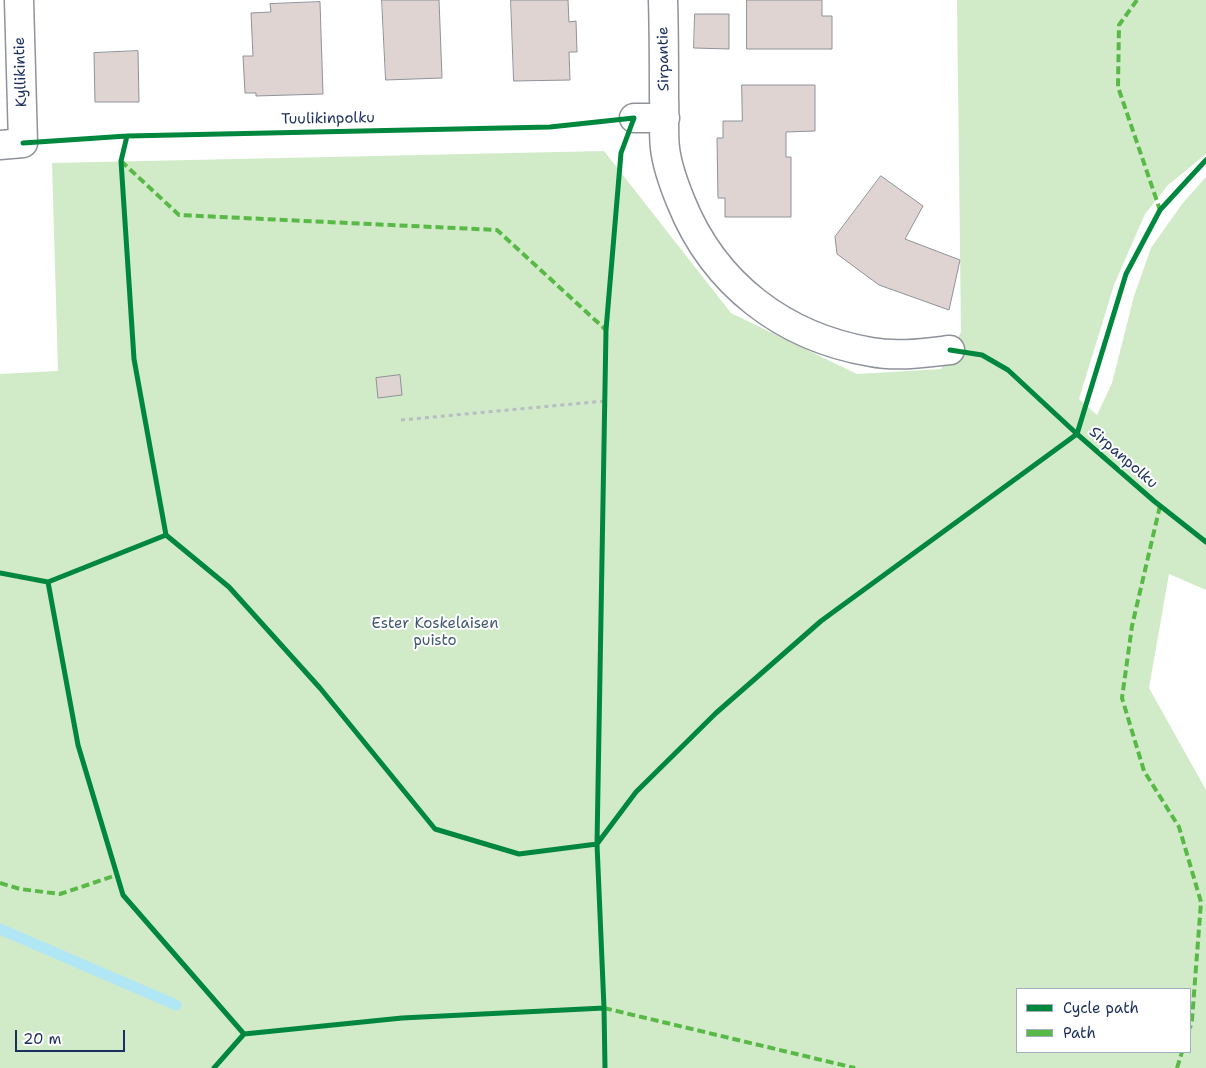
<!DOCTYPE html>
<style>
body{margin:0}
#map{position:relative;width:1206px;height:1068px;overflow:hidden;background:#fff;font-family:"Shantell Sans",sans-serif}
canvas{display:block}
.legend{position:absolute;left:1016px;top:988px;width:175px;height:65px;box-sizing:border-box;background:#fff;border:1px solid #a4acbf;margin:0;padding:6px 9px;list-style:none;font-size:15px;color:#1b2f5e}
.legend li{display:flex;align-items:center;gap:10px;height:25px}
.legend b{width:25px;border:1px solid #a4acbf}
.scale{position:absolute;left:15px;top:1030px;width:110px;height:22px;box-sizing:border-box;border:2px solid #1b2f5e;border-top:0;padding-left:6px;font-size:15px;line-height:18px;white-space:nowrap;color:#1b2f5e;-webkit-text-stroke:4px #fff;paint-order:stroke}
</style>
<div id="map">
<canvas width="1206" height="1068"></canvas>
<ul class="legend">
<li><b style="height:6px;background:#00873e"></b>Cycle path</li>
<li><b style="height:6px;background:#58b947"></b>Path</li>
</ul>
<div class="scale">20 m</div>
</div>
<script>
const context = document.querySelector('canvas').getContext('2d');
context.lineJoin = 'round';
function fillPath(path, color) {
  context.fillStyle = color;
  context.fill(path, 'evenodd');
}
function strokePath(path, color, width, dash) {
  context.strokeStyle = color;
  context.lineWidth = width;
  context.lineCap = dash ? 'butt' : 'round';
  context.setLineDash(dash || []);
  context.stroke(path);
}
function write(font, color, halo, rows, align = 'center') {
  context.font = font + ' "Shantell Sans",sans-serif';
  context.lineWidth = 4;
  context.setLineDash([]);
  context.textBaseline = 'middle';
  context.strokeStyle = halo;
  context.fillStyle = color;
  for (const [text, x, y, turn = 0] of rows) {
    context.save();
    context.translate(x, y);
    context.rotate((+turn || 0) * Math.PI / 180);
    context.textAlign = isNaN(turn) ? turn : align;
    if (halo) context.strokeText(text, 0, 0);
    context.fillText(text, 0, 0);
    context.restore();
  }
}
fillPath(new Path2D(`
 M957,0H1206V154L1168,185L1145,214L1114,285L1079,399L1097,415L1112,383L1134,296L1151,248L1182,204L1206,177V590L1169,574L1149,688L1206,790V1068H0V374L58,371L52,163L604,151L731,313L857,374L941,369L961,332ZM1017,989H1190V1052H1017Z`), '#d1ebc9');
strokePath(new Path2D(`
 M0,929L176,1005`), '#b1e6f4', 11);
const building = new Path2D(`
 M382,0H439L442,78L386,80Z
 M511,0H568L569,22L576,21L577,52H569L570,80L514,81Z
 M747,0H822V16H832V49H747Z
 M320,2L323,94L256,96V93H245L243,56H253L251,13L271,12L270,4Z
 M695,14H729V49L694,48Z
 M138,51L139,102H95L94,53Z
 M742,85H815V131L786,132V157H791V217H725V198H718L717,138H723V121H742Z
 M881,176L923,206L905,239L960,260L949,310L879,285L837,254L835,237Z
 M400,375L402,395L378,398L376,378Z`);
fillPath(building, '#dfd4d2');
strokePath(building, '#8e929a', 1);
const minor = new Path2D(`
 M663,0C664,33 664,66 664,98C665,115 663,132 665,148C667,166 674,185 681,202C714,284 783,337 871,352C897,357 924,353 950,350
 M634,118H665
 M0,145L23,143L19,0`);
strokePath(minor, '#8e929a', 31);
strokePath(new Path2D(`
 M401,420L605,401`), '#b9bcc1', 3, [4, 4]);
strokePath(minor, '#fff', 28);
strokePath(new Path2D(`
 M1137,0L1119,25L1118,87L1160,210
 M121,161L179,215L497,230L606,330
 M1160,506L1132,626L1122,698L1144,771L1179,827L1201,902L1192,1020L1190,1028
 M0,883L20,889L60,894L117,875
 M604,1008L855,1068
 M1177,1068L1182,1052`), '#58b947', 4, [8, 4]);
strokePath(new Path2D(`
 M23,143L127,136L550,127L634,118L621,153L606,330L597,844L604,1008L605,1068
 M950,350L982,355L1008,370L1077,434L1154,501L1206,542
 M166,535L229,587L320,688L435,829L519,854L597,844L636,792L716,713L821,621L1077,434L1126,274L1160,210L1206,160
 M0,573L48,582L166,535L134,359L121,161L127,136
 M48,582L78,745L123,895L244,1034L214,1068
 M244,1034L402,1018L604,1008`), '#00873e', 5);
write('15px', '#1b2f5e', '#fff', [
 ["Sirpantie",664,59,-91],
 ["Kyllikintie",21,72,-92],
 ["Tuulikinpolku",328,119,-1],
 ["Sirpanpolku",1123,458,41]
]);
write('15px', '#3f5a6e', '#fff', [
 ["Ester Koskelaisen",435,624],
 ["puisto",435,641]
]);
</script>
